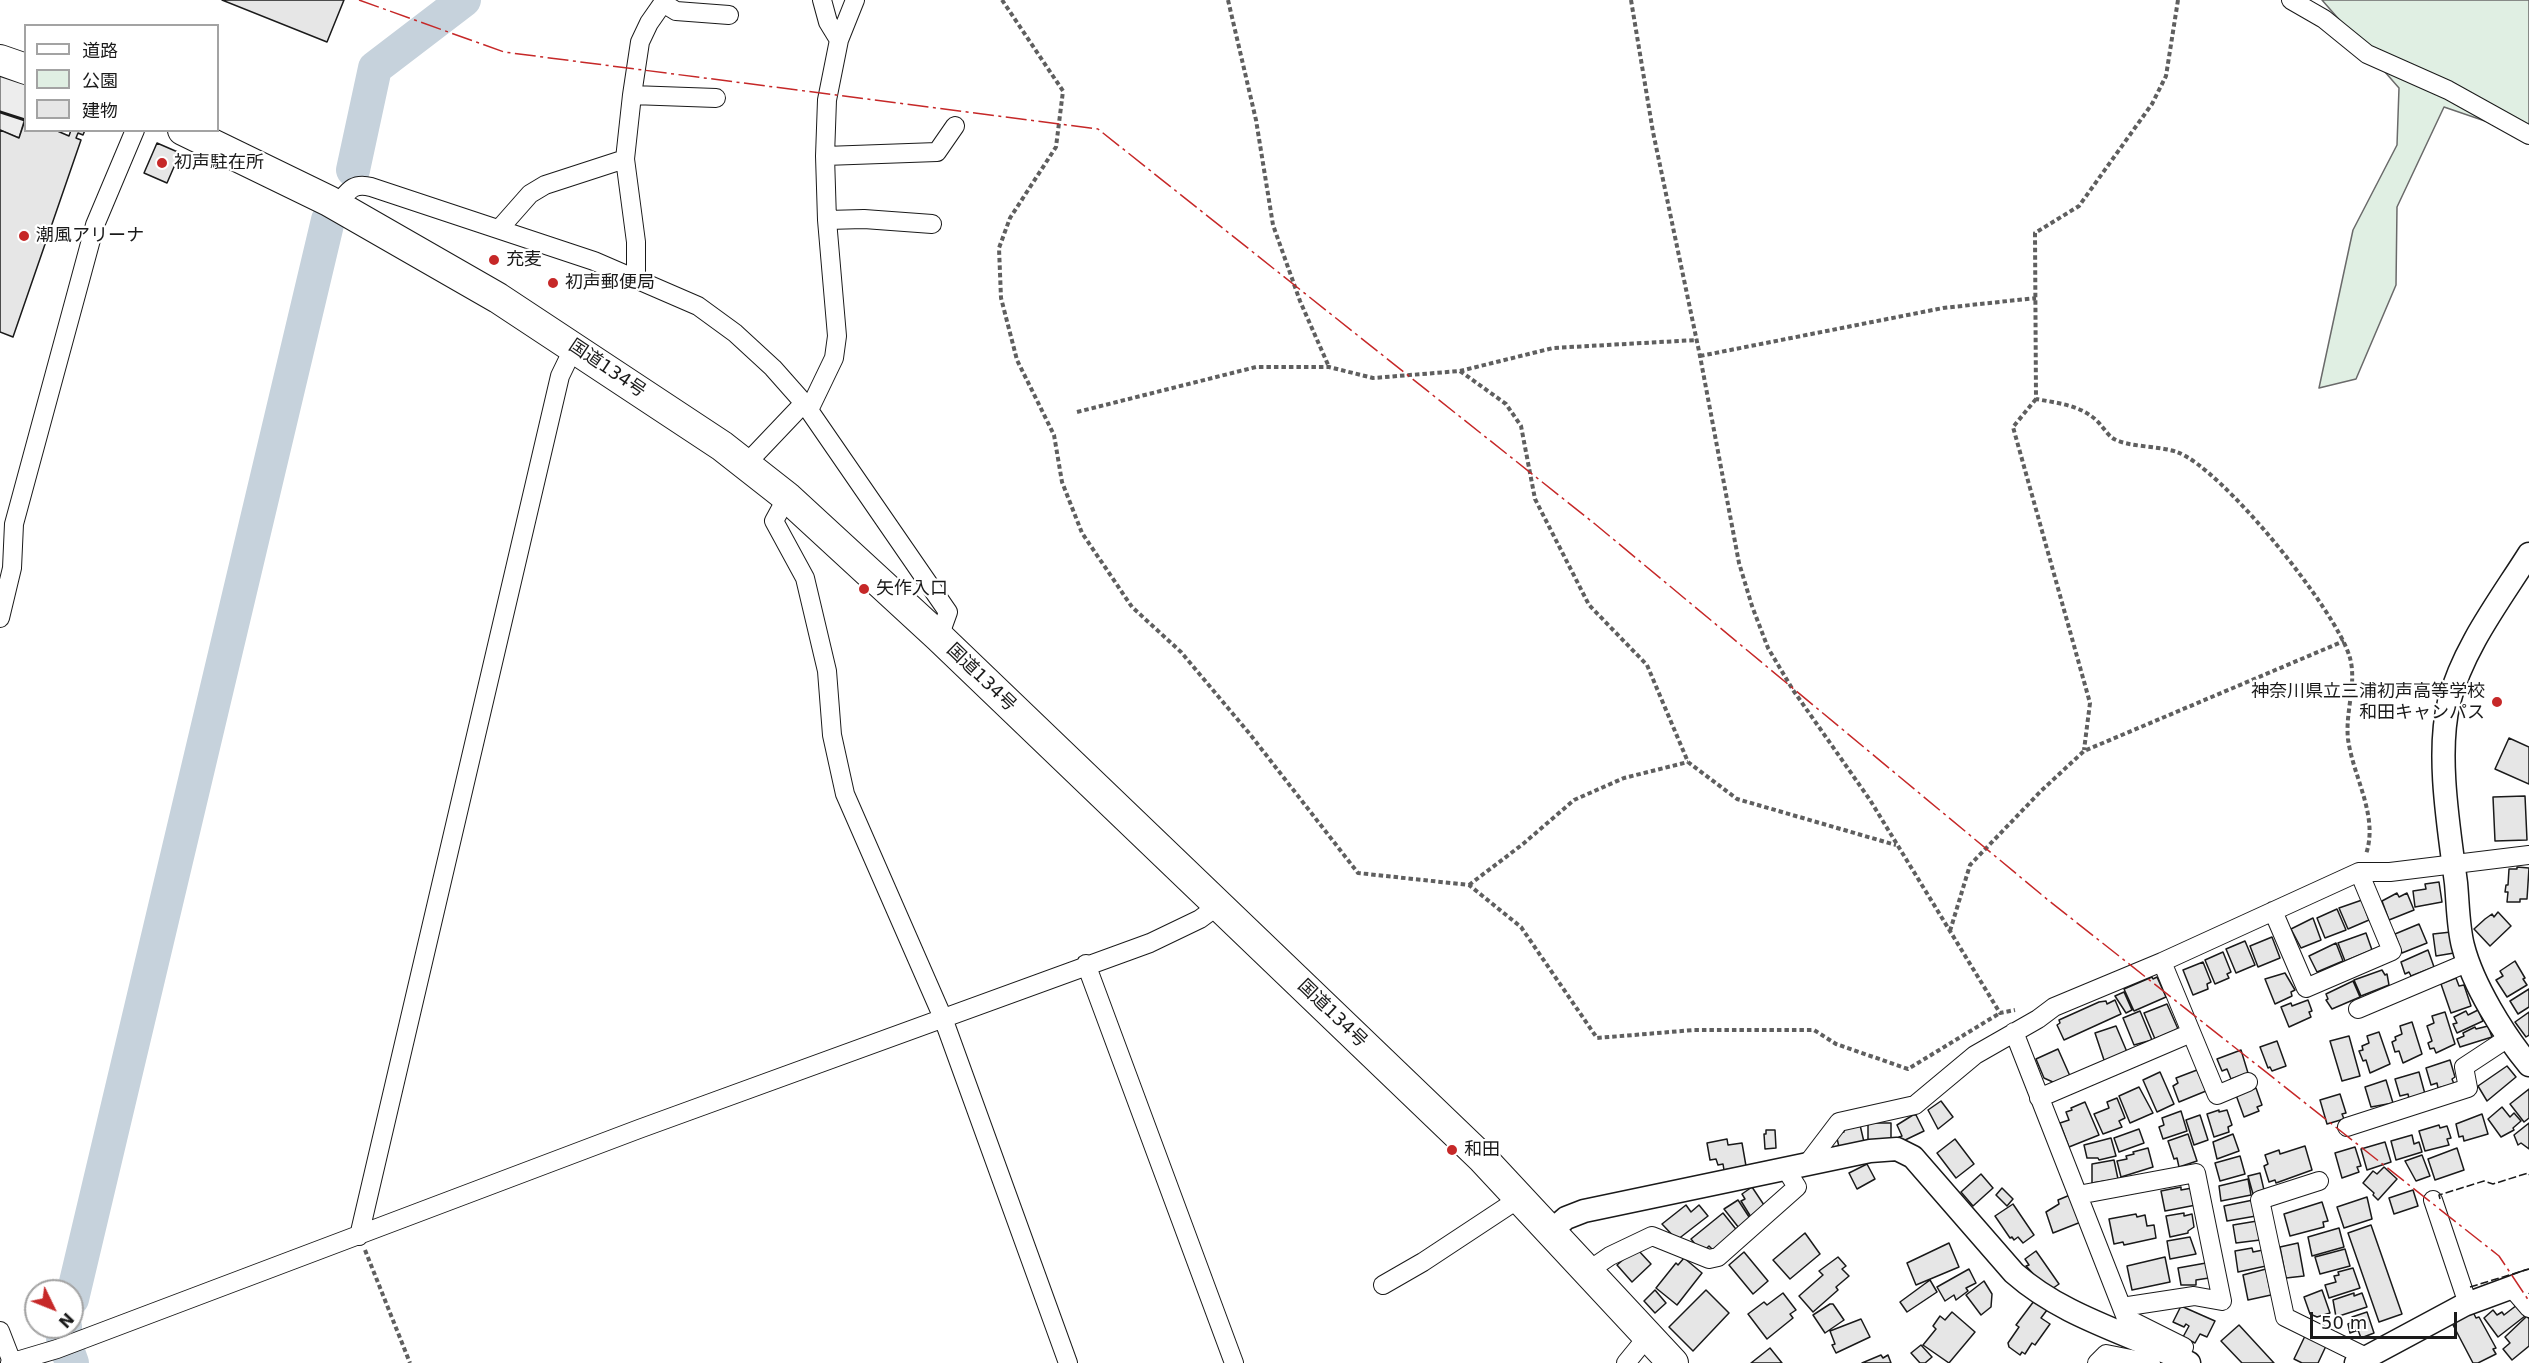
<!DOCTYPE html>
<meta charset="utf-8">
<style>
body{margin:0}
#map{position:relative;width:2529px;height:1363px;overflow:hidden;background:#fff;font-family:"DejaVu Sans","Noto Sans JP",sans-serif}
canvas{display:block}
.legend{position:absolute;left:24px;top:24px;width:195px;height:108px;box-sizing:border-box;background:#fff;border:2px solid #a3a3a3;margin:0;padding:8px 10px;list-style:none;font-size:18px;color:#1a1a1a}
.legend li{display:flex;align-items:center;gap:12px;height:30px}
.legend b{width:30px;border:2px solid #a3a3a3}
.north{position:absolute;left:24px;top:1279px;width:60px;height:60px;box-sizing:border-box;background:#fff;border:2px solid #a3a3a3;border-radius:50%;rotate:133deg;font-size:16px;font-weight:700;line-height:24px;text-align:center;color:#1a1a1a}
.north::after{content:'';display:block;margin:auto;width:21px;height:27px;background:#c62828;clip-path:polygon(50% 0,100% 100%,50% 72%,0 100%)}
.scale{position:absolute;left:2310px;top:1312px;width:147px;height:27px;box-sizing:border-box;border:3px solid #1a1a1a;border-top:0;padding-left:8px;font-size:18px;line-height:21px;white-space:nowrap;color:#1a1a1a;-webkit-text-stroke:4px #fff;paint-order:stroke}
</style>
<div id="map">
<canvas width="2529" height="1363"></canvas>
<ul class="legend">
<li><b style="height:8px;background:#fff"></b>道路</li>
<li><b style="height:16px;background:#e0efe3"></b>公園</li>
<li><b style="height:16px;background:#e6e6e6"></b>建物</li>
</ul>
<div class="north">N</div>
<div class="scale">50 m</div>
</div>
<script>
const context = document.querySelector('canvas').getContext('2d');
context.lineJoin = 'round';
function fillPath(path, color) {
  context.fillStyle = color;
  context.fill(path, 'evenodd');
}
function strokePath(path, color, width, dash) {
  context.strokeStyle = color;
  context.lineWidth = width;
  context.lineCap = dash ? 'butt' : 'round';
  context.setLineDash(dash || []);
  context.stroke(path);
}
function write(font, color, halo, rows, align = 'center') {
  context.font = font + ' "DejaVu Sans","Noto Sans JP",sans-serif';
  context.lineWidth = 4.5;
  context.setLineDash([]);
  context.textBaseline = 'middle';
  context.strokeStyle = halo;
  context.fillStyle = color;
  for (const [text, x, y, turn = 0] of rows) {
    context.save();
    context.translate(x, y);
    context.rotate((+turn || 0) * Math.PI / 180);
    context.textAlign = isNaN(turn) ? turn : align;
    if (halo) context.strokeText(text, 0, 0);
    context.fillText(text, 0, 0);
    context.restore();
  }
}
const green = new Path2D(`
 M2322,0H2529V136L2444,107L2397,207L2396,285L2356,379L2319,388L2353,230L2397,145L2399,88Z`);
fillPath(green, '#e0efe3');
strokePath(green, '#6a6a6a', 1.5);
const parking = new Path2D(`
 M0,71L26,79L25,118L19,138L0,130Z`);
fillPath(parking, '#ededed');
strokePath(parking, '#6a6a6a', 1.5);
strokePath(new Path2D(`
 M353,170L375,68L464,0
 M72,1299L328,220
 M65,1327L63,1338L72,1363`), '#c6d2dc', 34);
const building = new Path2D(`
 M222,0H344L327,42Z
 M25,120L26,130H55L69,136L71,130H85L83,135L78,133L76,138L81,140L13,337L0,332V130L19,138Z
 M157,143L180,153L167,183L144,173Z
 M2509,738L2529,747V784L2495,769Z
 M2525,796L2527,840L2495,841L2493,797Z
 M2517,867L2529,868L2527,899H2520V902H2507L2508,892H2505L2506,885H2508L2509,869H2517Z
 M2439,882L2442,902L2415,907L2413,891L2426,889L2425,884Z
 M2397,893L2399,897L2407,893L2414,910L2389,920L2382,901Z
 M2362,900L2369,920L2348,929L2339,908Z
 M2337,909L2346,930L2325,938L2317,918Z
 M2498,912L2511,926L2490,946L2474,929L2485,919L2492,914L2494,917Z
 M2313,918L2321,940L2301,948L2291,929Z
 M2419,924L2427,943L2402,953L2395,934Z
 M2451,932L2454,953L2436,956L2433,934Z
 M2366,933L2372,950L2345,961L2338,943Z
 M2272,937L2280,958L2258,967L2250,946Z
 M2245,941L2255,965L2236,973L2226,949Z
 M2336,943L2343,961L2317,972L2309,956Z
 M2428,950L2434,967L2411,976L2409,972L2405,974L2401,962Z
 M2223,952L2231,972L2227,974L2229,978L2215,984L2205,960Z
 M2515,961L2525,978L2523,979L2527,985L2507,997L2496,980L2503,976L2500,971Z
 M2203,962L2211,982L2207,984L2208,989L2193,995L2183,970Z
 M2382,970L2385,975L2387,974L2389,985L2361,996L2354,980Z
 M2285,973L2295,990L2291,992L2292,996L2275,1004L2265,979Z
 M2152,977L2153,979L2157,977L2166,997L2134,1011L2124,989Z
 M2456,978L2459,986L2464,985L2471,1006L2451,1013L2441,984Z
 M2353,981L2360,997L2332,1009L2326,1000L2328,999L2326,994Z
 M2529,989V1007L2518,1014L2510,1001Z
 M2124,992L2132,1010L2126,1013L2115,996Z
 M2115,1000L2121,1014L2064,1040L2057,1025L2060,1023L2059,1020L2099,1002L2106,1001L2107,1004Z
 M2308,1000L2312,1011L2309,1012L2311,1017L2289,1027L2281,1007L2291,1003L2292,1006Z
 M2167,1004L2178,1029L2155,1039L2144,1013Z
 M2478,1010L2483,1021L2457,1033L2453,1024L2457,1023L2454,1017L2466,1011L2468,1015Z
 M2140,1011L2152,1040L2134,1045L2123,1018Z
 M2445,1012L2455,1044L2436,1053L2434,1048L2430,1049L2428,1043L2432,1041L2427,1026L2434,1023L2432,1016Z
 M2529,1012V1035L2526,1037L2515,1022Z
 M2412,1022L2422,1054L2403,1063L2399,1051L2395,1052L2392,1042L2396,1040L2395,1037L2402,1034L2400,1026Z
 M2116,1026L2127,1052L2105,1063L2095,1033Z
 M2488,1026L2492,1037L2460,1047L2457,1039L2464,1036L2463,1033L2475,1027L2476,1029Z
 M2379,1032L2390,1064L2370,1073L2366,1060L2363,1061L2359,1051L2363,1050L2362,1046L2369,1043L2367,1036Z
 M2349,1036L2360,1076L2342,1081L2330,1041Z
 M2277,1041L2286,1066L2272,1071L2270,1067L2268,1068L2260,1047Z
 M2058,1049L2070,1076L2055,1083L2044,1078L2036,1059Z
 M2241,1050L2248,1073L2231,1079L2227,1069L2222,1071L2217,1059Z
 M2450,1060L2455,1077L2452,1079L2454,1084L2438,1088L2437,1083L2431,1085L2426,1068Z
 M2507,1066L2516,1077L2487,1101L2478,1086Z
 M2197,1070L2206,1091L2179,1102L2173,1086L2178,1083L2176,1078Z
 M2160,1072L2174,1104L2157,1112L2143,1080Z
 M2419,1072L2425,1094L2409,1099L2408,1094L2400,1096L2395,1079Z
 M2386,1080L2393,1103L2371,1107L2365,1087Z
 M2139,1087L2153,1113L2130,1123L2119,1096Z
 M2256,1088L2262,1105L2257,1107L2259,1111L2244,1117L2236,1095Z
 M2529,1089V1118L2524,1122L2510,1104Z
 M2340,1094L2346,1113L2342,1114L2344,1119L2327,1124L2320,1100Z
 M2117,1098L2125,1118L2119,1121L2122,1127L2103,1134L2094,1114L2109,1108L2107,1102Z
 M1941,1101L1953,1117L1938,1129L1928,1110Z
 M2085,1102L2099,1135L2069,1147L2060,1123L2069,1120L2066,1112L2072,1110L2071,1108Z
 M2502,1107L2510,1117L2514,1113L2521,1121L2513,1128L2514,1130L2501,1137L2488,1119Z
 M2219,1110V1112L2227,1110L2232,1125L2228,1127L2229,1132L2214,1137L2207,1114Z
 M2181,1111L2187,1131L2163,1139L2159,1127L2164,1125L2162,1118Z
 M2482,1114L2488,1134L2464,1141L2463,1136L2459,1137L2456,1124Z
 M1913,1115H1916L1924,1131L1901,1142L1899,1137L1902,1136L1897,1125Z
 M2200,1115L2208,1140L2194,1145L2186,1120Z
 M1868,1123H1891V1140L1868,1141Z
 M2529,1123V1149L2521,1143L2518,1145L2514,1135Z
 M1860,1125L1864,1142L1839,1147L1836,1134L1844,1132V1129Z
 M2439,1125L2440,1128L2447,1126L2451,1138L2447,1139L2449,1145L2425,1151L2419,1131Z
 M2139,1129L2144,1143L2119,1152L2114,1138Z
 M1766,1130H1775L1776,1148L1765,1149L1764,1134H1766Z
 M2188,1134L2197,1161L2179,1167L2177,1158L2174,1159L2168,1141Z
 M2233,1134L2239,1151L2217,1159L2213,1142Z
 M2412,1135L2414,1144L2419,1142L2422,1152L2396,1160L2391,1141Z
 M2111,1138L2116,1156L2099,1160L2098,1158H2087L2084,1145Z
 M1727,1139L1728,1145L1742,1143L1746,1166L1724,1170L1723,1164L1718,1165L1716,1159L1710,1160L1707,1143Z
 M1955,1139L1974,1164L1956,1178L1937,1153Z
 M2385,1142L2391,1162L2367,1170L2361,1149Z
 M2305,1146L2312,1170L2276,1183L2275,1180L2269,1182L2264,1166L2268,1164L2265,1155L2279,1150L2280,1154Z
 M2355,1147L2361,1166L2357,1167L2359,1172L2342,1178L2335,1153Z
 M2148,1148L2153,1167L2121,1177L2117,1161L2127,1159L2126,1156L2134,1154L2133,1152Z
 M2457,1148L2464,1170L2435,1180L2428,1159Z
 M2422,1155L2430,1176L2416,1181L2405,1161Z
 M2240,1156L2245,1174L2220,1181L2215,1163Z
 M2114,1160L2118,1179L2092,1183V1164Z
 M1867,1164L1875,1179L1857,1189L1849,1173Z
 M2384,1167L2397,1179L2378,1200L2373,1195L2374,1193L2363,1183L2373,1171L2377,1174Z
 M2260,1173L2264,1190L2253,1194L2248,1176Z
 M1981,1174L1993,1188L1973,1206L1961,1192Z
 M2248,1179L2251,1195L2221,1201L2219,1186Z
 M1752,1187L1766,1208L1751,1217L1741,1201L1745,1199L1742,1194Z
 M2181,1187V1190L2192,1188L2196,1205L2165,1211L2161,1191Z
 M2002,1188L2013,1199L2007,1206L1996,1195Z
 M2413,1190L2418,1206L2394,1214L2389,1198Z
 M2070,1195L2081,1222L2053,1233L2046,1212L2059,1204L2058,1200Z
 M2367,1197L2372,1219L2344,1228L2337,1207Z
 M1738,1200L1751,1220L1739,1228L1724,1209Z
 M2253,1200L2256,1216L2227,1221L2224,1206Z
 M2322,1202L2328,1221L2323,1222L2324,1227L2290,1236L2284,1214Z
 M2013,1204L2034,1235L2023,1243L2018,1237L2014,1240L2012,1237L2010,1238L1995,1216Z
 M1686,1205L1691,1212L1699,1205L1708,1216L1677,1240L1662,1224Z
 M1723,1213L1739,1233L1714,1251L1709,1246L1704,1251L1699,1249L1691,1239Z
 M2184,1213V1216L2192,1214L2194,1227L2188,1231V1233L2170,1237L2166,1216Z
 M2136,1214L2137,1217L2145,1215L2147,1226L2154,1225L2156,1238L2124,1245L2123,1242L2114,1244L2109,1219Z
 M2257,1221L2260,1240L2236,1243L2233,1225Z
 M2371,1225L2402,1314L2379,1322L2348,1233Z
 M2339,1228L2344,1247L2312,1256L2308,1237Z
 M1805,1233L1820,1254L1790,1279L1773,1260Z
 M2190,1237L2196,1254L2170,1259L2167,1241Z
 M1949,1243L1959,1267L1916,1285L1907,1263Z
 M2298,1243L2304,1276L2286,1278L2280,1247Z
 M2252,1248L2253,1252L2263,1250L2266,1266L2238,1272L2235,1251Z
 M2345,1249L2350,1266L2320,1274L2315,1257Z
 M1638,1250L1651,1264L1632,1282L1617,1265L1631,1253Z
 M2036,1251L2059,1284L2049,1291L2026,1266L2029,1265L2025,1259Z
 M1744,1252L1768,1281L1753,1294L1729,1265Z
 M1838,1257L1846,1266L1842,1269L1849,1276L1836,1287L1838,1290L1813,1312L1799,1296L1823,1275L1819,1271Z
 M2165,1257L2170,1282L2132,1290L2127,1266Z
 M1684,1258L1702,1273L1677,1305L1656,1288L1676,1263L1678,1265Z
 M2206,1263L2209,1278L2196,1280V1285H2181L2178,1268Z
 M2353,1268L2360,1288L2329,1298L2325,1285L2336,1282L2334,1276L2339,1275L2338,1272Z
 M1969,1269L1976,1283L1966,1288L1968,1291L1956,1300L1954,1295L1945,1301L1937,1287Z
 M2266,1269L2271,1295L2248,1300L2243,1275Z
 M1930,1280L1937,1292L1907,1312L1900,1302Z
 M1984,1281L1992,1294L1991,1307L1981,1315L1966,1295Z
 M1655,1290L1666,1303L1655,1313L1644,1301Z
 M1706,1290L1729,1313L1693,1351L1669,1327Z
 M2322,1290L2330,1313L2317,1317L2310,1314L2304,1297Z
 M1783,1293L1796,1310L1790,1314L1793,1318L1767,1339L1748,1314L1764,1302L1767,1305Z
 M2354,1293V1296L2362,1293L2367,1307L2336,1317L2333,1300Z
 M2034,1301L2047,1310L2041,1318L2050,1324L2035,1345L2032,1343L2025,1354L2022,1352L2020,1355L2009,1347L2008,1343L2019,1327L2016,1325Z
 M1830,1304H1833L1844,1320L1825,1333L1813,1315Z
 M2517,1305L2525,1316L2498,1337L2484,1318L2493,1310L2497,1315L2502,1312L2504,1315Z
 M2181,1306L2215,1321L2207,1337L2200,1334L2195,1343L2183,1337L2189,1326L2186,1324L2184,1327L2173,1322Z
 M1952,1312L1975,1332L1949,1363L1923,1345L1936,1329L1933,1326L1940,1316L1945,1320Z
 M2367,1312L2374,1333L2361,1338L2358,1330L2350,1333L2348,1324L2353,1322L2352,1317Z
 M2473,1312L2476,1318L2479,1317L2496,1348L2493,1349L2496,1354L2478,1363H2473L2452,1323Z
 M2527,1316L2529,1319V1346L2512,1360L2503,1349L2510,1343L2505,1337Z
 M1861,1319L1870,1337L1836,1353L1832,1345L1835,1344L1830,1331Z
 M2239,1325L2274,1363H2242L2221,1341Z
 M2305,1336L2326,1346L2318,1363H2302L2294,1359Z
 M1921,1345L1932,1357L1925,1363H1920L1911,1353Z
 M1770,1348L1782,1363H1751Z
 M1881,1355L1883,1358L1888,1355L1891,1363H1862Z`);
fillPath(building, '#e6e6e6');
strokePath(building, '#1a1a1a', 1.5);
const minor = new Path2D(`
 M822,0L828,22L839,40
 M2291,0L2324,19L2367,54L2448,90L2529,135
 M663,3L676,11L729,15
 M632,95L716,98
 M825,156L937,152L955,126
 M337,205C348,192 352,182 371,187L594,261L698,306L735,333L773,368L804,403L948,612L939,637
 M827,220L864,219L932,224
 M500,228L530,194L545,185L625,159
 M636,278V242L625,159L632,95L640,42L649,23L665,0
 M809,410L834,358L837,336L827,220L825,156L827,100L839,40L855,0
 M746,464L804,403
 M787,497L774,521L805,578L827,671L832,735L845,794L943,1018L1068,1363
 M0,618L12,568L14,524L95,225L135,130
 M2273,911L2306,988L2392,951L2359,872
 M2162,962L2217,1095L2248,1082
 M1086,964L1234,1363
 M2358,1009L2469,962
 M2014,1032L2126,1318L2184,1347L2177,1363
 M2039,1098L2191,1033
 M2347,1127L2468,1088L2464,1067L2508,1038
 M1807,1164L1839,1122L1915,1105L1975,1055L2038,1019L2054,1007L2162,962L2359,872H2390L2529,855
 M2319,1181L2260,1200L2285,1317L2366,1357
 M2078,1195L2196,1173L2222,1301L2194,1296L2122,1307
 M2433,1200L2468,1304
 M359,1236L560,376L574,347
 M1588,1271L1610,1256L1652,1236L1709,1259L1718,1257L1797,1187L1785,1168
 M1383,1285L1423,1262L1520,1198
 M2511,1287L2529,1308
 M0,1331L12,1362
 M10,1363L57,1349L639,1129L1150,943L1200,919L1219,905
 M1626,1363L1648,1336
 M2097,1363L2106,1354L2151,1363`);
const tertiary = new Path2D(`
 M2529,554C2500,600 2463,648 2449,702C2436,754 2449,829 2456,883C2458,904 2458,927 2463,946C2473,985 2504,1035 2529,1065
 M1551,1231L1566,1218L1584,1211L1870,1151L1897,1149L1913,1157L2014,1273C2065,1318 2130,1333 2189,1363
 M2356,1363L2464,1305L2529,1281`);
const trunk = new Path2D(`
 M0,60L26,69
 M183,130L329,201L498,298L722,446L787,497L939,637L1483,1159L1673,1363`);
strokePath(minor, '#1a1a1a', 20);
strokePath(tertiary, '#1a1a1a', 25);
strokePath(trunk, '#1a1a1a', 32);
strokePath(new Path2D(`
 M1002,0L1063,91L1056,147L1010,218L999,248L1001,298L1017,360L1054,435L1062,482L1082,533L1132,607L1181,652L1249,733L1358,873L1469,885L1521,927L1597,1038L1694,1030H1814L1836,1044L1908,1069L2000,1013
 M1228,0L1256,120L1273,225L1300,301L1329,367
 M1631,0L1653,132L1700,356L1739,563L1752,606L1768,648L1793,690L1870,800L2000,1013L2015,1010
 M2178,0L2166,76L2152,104L2079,206L2035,233L2036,399C2057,403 2080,405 2096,420C2102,425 2107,435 2114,439C2128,447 2160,446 2177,452C2222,468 2337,611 2350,658C2357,684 2345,712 2348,739C2353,777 2379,816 2366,854
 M1700,356L1943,308L2036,298
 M1460,371L1506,404L1521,426L1535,499L1589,605L1647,665L1688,762L1737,799L1896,845
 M2036,399L2013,427L2090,703L2084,750
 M1077,412L1256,367H1329L1373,378L1460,371L1553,348L1697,340
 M1469,885L1523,844L1574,800L1624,778L1688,762
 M1950,931L1970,865L2041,791L2084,751L2344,641
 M365,1250L410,1363`), '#5f5f5f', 4, [4.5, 3]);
strokePath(minor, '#fff', 18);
strokePath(tertiary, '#fff', 22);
strokePath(trunk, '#fff', 30);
strokePath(new Path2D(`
 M2440,1199L2439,1195L2484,1181L2493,1184L2528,1173L2529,1175
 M2470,1287L2529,1269`), '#1a1a1a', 1.5, [8, 3]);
strokePath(new Path2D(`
 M0,112L25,120`), '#1a1a1a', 3);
strokePath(new Path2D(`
 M359,0L504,52L1098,129L1595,524L2048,900L2499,1256L2529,1301`), '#c62828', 1.5, [21, 4.5, 3, 4.5]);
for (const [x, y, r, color] of [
 [162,163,6,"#c62828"],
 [24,236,6,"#c62828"],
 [494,260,6,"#c62828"],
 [553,283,6,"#c62828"],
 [864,589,6,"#c62828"],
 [2497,702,6,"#c62828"],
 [1452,1150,6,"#c62828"]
]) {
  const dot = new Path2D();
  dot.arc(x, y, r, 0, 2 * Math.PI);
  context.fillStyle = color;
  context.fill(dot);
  strokePath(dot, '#fff', 2);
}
write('18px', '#1a1a1a', '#fff', [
 ["初声駐在所",174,163],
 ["潮風アリーナ",36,236],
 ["充麦",506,260],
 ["初声郵便局",565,283],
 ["矢作入口",876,589],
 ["神奈川県立三浦初声高等学校",2485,692,"right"],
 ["和田キャンパス",2485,713,"right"],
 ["和田",1464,1150]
], 'left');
write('18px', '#1a1a1a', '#fff', [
 ["国道134号",607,369,34],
 ["国道134号",981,678,44],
 ["国道134号",1332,1014,44]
]);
</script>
